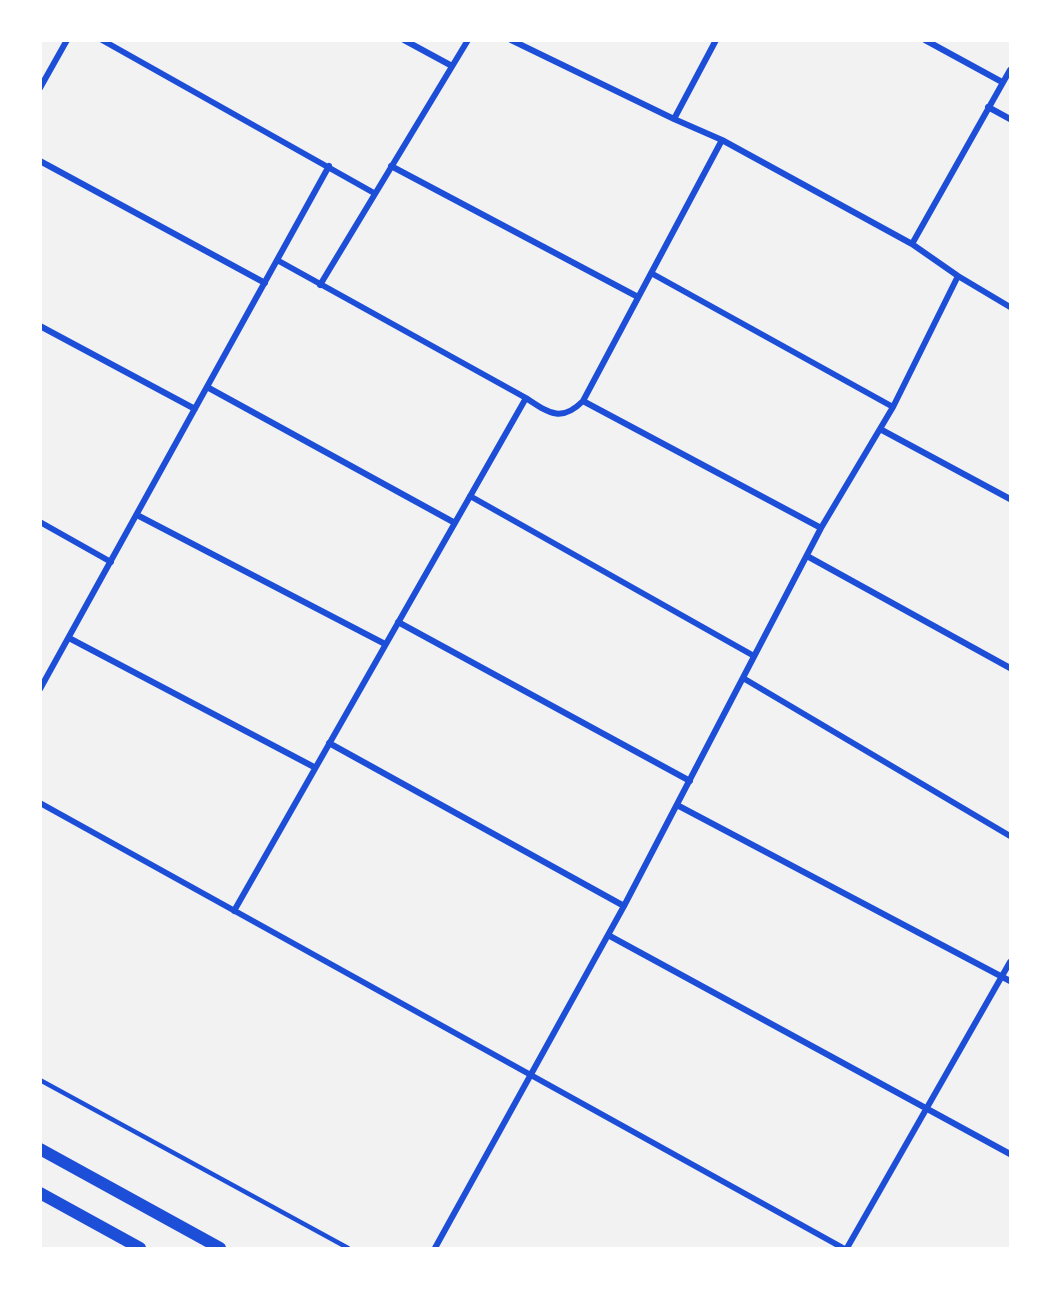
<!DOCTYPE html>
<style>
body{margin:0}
#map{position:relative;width:1051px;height:1289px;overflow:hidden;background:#f2f2f2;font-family:"Titillium Web",sans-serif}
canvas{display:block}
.frame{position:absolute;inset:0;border:42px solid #fff;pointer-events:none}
</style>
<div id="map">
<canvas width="1051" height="1289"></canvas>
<div class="frame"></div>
</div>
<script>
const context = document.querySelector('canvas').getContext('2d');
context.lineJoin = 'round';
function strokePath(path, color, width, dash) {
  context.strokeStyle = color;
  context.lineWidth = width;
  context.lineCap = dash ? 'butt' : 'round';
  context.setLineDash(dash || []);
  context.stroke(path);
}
strokePath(new Path2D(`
 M40,1080L348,1248`), '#1d4ed8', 4.5);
strokePath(new Path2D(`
 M102,40L374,193
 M404,40L452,66
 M511,40L674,119L722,140L912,244L958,276L1010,307
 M925,40L1002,82
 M40,88L67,40
 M988,107L1010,119
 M674,119L716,40
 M40,161L265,283
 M391,166L638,297
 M912,244L1010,70
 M277,260L526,398C549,413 561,423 583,401L722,140
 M651,273L893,407
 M320,285L468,40
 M40,326L195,409
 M207,387L455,523
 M583,401L821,528
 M880,429L1010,499
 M470,496L754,656
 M137,515L385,644
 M40,522L111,562
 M807,556L1010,668
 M398,622L690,781
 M69,638L314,767
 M743,678L1010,836
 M40,689L329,166
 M329,743L624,906
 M40,803L843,1248
 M677,805L1010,981
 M234,911L526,398
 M608,935L1010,1154
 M435,1248L624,906L821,528L893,407L958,276
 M847,1248L1010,962`), '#1d4ed8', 6);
strokePath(new Path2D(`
 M40,1149L220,1248
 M40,1193L140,1248`), '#1d4ed8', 12);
</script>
